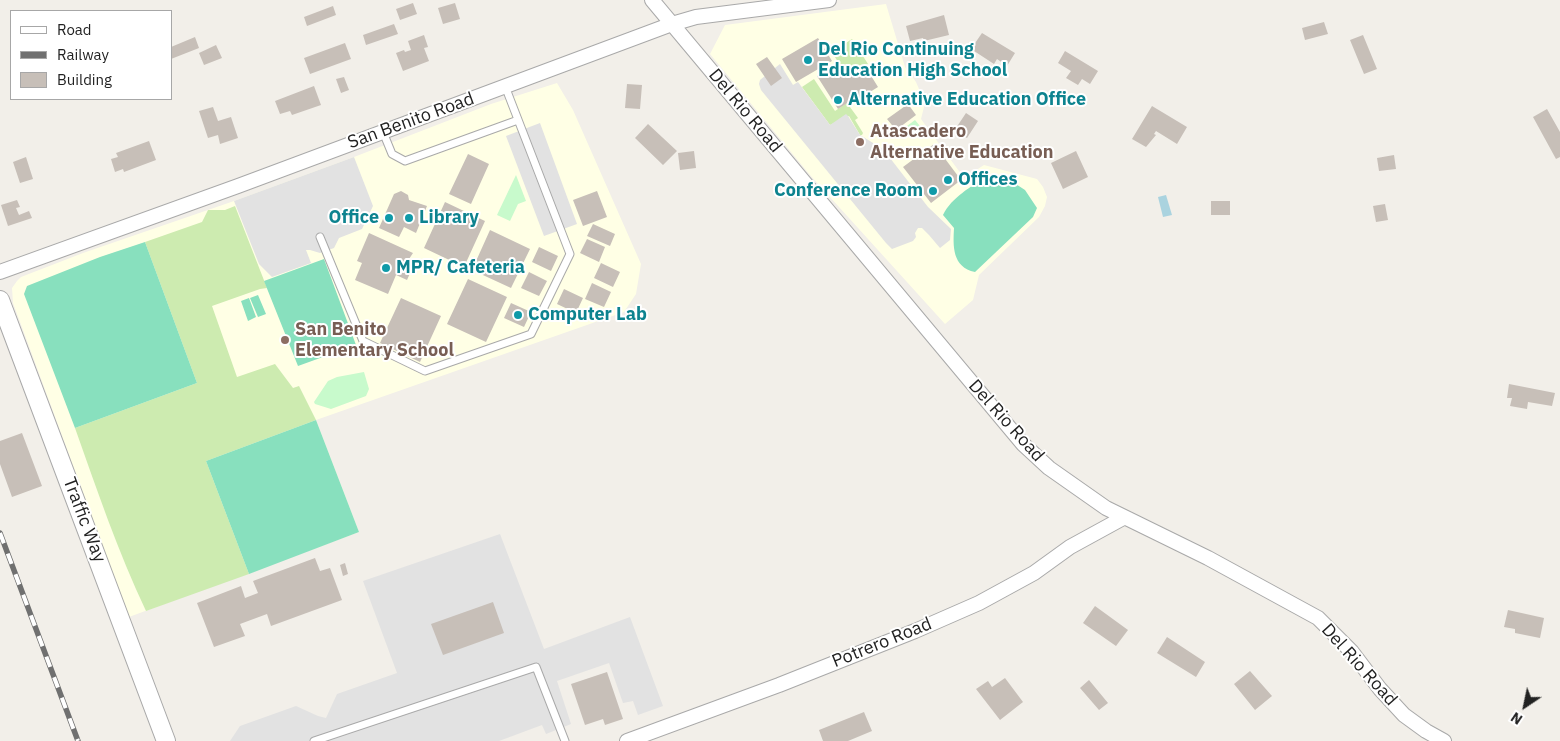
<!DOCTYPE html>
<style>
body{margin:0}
#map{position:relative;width:1560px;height:741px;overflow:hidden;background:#f2efe9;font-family:"IBM Plex Sans",sans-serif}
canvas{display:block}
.legend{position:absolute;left:10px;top:10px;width:162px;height:90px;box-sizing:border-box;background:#fff;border:1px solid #a7a7a7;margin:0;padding:6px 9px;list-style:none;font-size:15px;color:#222}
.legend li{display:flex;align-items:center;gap:10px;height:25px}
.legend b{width:25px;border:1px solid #a7a7a7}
.north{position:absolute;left:1500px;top:681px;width:50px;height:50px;-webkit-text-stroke:4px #fff;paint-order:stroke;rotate:214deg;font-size:14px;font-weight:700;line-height:20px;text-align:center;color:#222}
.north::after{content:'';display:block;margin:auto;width:18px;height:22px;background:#222;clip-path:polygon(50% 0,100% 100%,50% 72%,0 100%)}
</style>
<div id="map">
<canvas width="1560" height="741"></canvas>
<ul class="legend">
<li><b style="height:6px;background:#fff"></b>Road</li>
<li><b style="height:6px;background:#707070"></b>Railway</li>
<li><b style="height:14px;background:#c7bfb8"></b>Building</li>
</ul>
<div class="north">N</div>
</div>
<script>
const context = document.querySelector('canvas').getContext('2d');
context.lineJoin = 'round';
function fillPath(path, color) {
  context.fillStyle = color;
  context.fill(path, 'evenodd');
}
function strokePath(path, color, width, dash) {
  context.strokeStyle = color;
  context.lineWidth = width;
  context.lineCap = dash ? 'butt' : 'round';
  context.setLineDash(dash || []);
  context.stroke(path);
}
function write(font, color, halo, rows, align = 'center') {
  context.font = font + ' "IBM Plex Sans",sans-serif';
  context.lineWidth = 4;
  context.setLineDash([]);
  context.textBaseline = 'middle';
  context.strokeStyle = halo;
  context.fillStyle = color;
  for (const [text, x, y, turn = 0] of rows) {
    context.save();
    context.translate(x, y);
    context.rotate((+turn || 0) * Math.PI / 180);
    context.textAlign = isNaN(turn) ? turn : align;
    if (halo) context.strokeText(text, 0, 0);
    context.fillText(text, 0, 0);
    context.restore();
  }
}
fillPath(new Path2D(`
 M886,4L905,67L916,82L925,103L921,119L964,178L984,165L1037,179L1043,187L1047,197L1045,206L1039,217L979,275L973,300L945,324L810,175L710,54L725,25Z
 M557,83L573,110L641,264L636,294L624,312L316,420L359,532L129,617L13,303L12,288L17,281L21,277L83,253L234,201L354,157L491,104Z`), '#ffffe5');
fillPath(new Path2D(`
 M852,39L868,64L847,77L832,52Z
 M814,79L835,111L847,103L858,118L855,120L863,133L862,135H860L849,116L830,125L802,87Z
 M235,206L267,288L260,289L212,306L237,377L275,364L293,388L299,386L316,420L206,461L249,574L146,611C118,552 97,490 75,428L197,383L145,242L202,222L208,210H225Z`), '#cdebb0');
fillPath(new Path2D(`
 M915,120L924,131L915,138L909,137L903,129Z
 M516,175L526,201L518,204L510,221L497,215Z
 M364,372L369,389L366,396L331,409L315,404L314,402L328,381L337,377Z`), '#c8facc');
fillPath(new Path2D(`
 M987,176L1005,177L1025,190L1037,208L1033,217L975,272C952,267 953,246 954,228L943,215C952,197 971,187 987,176Z
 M145,242L197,383L75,428L24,294L27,286L100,257Z
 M324,259L356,345L298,366L264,281Z
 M258,295L266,314L258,317L250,298Z
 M249,298L256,317L248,321L241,301Z
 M316,420L359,532L249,574L206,461Z`), '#88e0be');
fillPath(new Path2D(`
 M780,64L793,85L798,82L830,125L846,114L848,116L860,135L883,149L928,207L951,229L950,240L940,248L929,235L922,228H918L915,233L916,237L913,241L892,249L886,243L761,90L759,84L760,80Z
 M540,123L577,224L544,236L506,136Z
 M354,157L373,206L362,229L339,238L334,248L320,253L310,250H306L311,263L272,277L259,264L234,201Z
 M500,534L544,649L630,617L663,706L638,715L633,701L623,703L609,663L557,681L571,724L546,734L542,725L499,741H230L240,726L296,706L318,716L326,718L337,694L397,673L363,581Z`), '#e2e2e2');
fillPath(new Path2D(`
 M1166,195L1172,215L1163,217L1158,197Z`), '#aad3df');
fillPath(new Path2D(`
 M413,3L417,14L400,20L396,9Z
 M455,3L460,19L443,24L438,8Z
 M333,6L336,15L307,26L304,17Z
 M944,15L949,35L924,41L923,38L910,41L906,26Z
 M1324,22L1328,34L1305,40L1302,28Z
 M394,24L398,34L366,45L363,35Z
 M982,33L1015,53L1007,66L997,59L994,64L971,49Z
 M424,35L428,47L424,48L429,61L403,71L396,53L404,50L405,52L411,50L408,41Z
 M1363,35L1377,69L1364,74L1350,40Z
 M195,37L199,48L171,59V47Z
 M818,38L832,61L796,82L782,59Z
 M345,43L351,59L310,74L304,58Z
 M216,45L222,58L204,65L199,53Z
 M1065,51L1098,71L1090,84L1082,79L1078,85L1066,78L1071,71L1058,63Z
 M767,57L782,78L771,86L756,64Z
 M839,64L847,77L865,66L878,87L857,100L855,98L838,109L817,76Z
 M344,77L349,90L341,93L336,79Z
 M627,84L642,85L640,109L625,108Z
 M314,86L321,105L292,115L290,111L280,114L275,101Z
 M908,104L916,115L896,130L887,119Z
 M1152,106L1187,127L1177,144L1156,131L1154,134L1156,135L1146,147L1132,139Z
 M213,107L218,121L231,117L238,138L220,144L218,135L208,138L199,111Z
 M1547,109L1560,132V157L1556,159L1533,117Z
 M966,113L978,121L967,138L954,131Z
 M648,124L677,151L663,165L635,138Z
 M149,141L156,160L124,172L123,169L115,172L111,159L118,157L116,153Z
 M934,144L961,180L931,203L903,167Z
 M694,151L696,168L680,170L678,153Z
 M1076,151L1088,177L1063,189L1051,163Z
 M468,154L489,164L471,204L449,194Z
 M1394,155L1396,169L1379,171L1377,158Z
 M26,157L33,179L20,183L13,162Z
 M401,191L408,195L409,200L427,206L416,233L404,227L399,237L379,228L394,194Z
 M597,191L607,217L583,226L573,200Z
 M17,200L20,207L16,208L19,215L29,211L32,218L8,226L1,205Z
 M1211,201H1230V215H1211Z
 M445,202L485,221L464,267L424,248Z
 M1385,204L1388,220L1376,222L1373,206Z
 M593,224L615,234L610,246L587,236Z
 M490,230L530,249L511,288L472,270Z
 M369,233L413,253L409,259L415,262L407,280L396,275L388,294L355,280L362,263L357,261Z
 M587,239L605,247L599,262L580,253Z
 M539,247L558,256L551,271L532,262Z
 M601,263L620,272L613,287L594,278Z
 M529,272L547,281L539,296L521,288Z
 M468,279L507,297L486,342L447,324Z
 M592,283L611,292L604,307L585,299Z
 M564,289L583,298L576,313L557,304Z
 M401,298L441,316L420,362L380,343Z
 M511,303L531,312L524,327L504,318Z
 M1509,384L1555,393L1552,406L1528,402L1527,409L1510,406L1512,398H1507Z
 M22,433L42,486L12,497L0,464V441Z
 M315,558L320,571L330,568L342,600L271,626L267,614L240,624L245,636L214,647L197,603L241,586L245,598L258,593L253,581Z
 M345,563L348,574L343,576L340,565Z
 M493,602L504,633L443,655L431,624Z
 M1095,606L1128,630L1116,646L1083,623Z
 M1508,610L1544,618L1540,638L1515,633V629L1504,627Z
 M1167,637L1205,662L1196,677L1157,653Z
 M1250,671L1272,696L1255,710L1234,684Z
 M607,672L623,719L605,725L603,719L585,725L571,684Z
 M1005,678L1023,702L1000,720L976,689L988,681L992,687Z
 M1089,680L1108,703L1099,710L1080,688Z
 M864,712L872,731L848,741H823L819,730Z`), '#c7bfb8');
const service = new Path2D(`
 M383,132L392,154L405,161L518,120
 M320,237L363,341L425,371L531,334L570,254L505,86
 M314,741L536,667L565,741`);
const minor = new Path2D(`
 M652,0L1023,444L1049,468L1106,508L1208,558L1318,618L1352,652L1380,689L1404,715L1426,731L1444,741
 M0,272L238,186L672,24L696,17L829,0
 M627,741L779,685L915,631L979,603L1034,573L1070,547L1123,518`);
const tertiary = new Path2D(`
 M0,300L166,741`);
strokePath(service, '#a9a9a9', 9);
strokePath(minor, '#a9a9a9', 16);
strokePath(tertiary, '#a9a9a9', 20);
strokePath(service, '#fff', 7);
strokePath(minor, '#fff', 14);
strokePath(tertiary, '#fff', 18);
const rail = new Path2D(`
 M0,533L78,741`);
strokePath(rail, '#707070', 5.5);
strokePath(rail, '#fff', 4, [11]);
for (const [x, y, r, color] of [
 [808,60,5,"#0f9aa8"],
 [838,100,5,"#0f9aa8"],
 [860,142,5,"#8d6e63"],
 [948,180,5,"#0f9aa8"],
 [933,191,5,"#0f9aa8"],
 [389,218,5,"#0f9aa8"],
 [409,218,5,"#0f9aa8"],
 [386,268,5,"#0f9aa8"],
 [518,315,5,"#0f9aa8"],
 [285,340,5,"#8d6e63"]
]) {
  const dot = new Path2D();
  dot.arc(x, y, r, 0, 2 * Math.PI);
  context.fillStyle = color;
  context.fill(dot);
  strokePath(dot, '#fff', 2);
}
write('bold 18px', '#0d838f', '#fff', [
 ["Del Rio Continuing",818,50],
 ["Education High School",818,71],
 ["Alternative Education Office",848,100],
 ["Offices",958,180],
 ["Conference Room",923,191,"right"],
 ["Office",379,218,"right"],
 ["Library",419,218],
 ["MPR/ Cafeteria",396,268],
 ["Computer Lab",528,315]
], 'left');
write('18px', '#222', '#fff', [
 ["Del Rio Road",745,111,50],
 ["San Benito Road",411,121,-20],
 ["Del Rio Road",1006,421,48],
 ["Traffic Way",84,520,69],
 ["Potrero Road",882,643,-22],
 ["Del Rio Road",1359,665,48]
]);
write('bold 18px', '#785e54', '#fff', [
 ["Atascadero",870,132],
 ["Alternative Education",870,153],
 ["San Benito",295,330],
 ["Elementary School",295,351]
], 'left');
</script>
